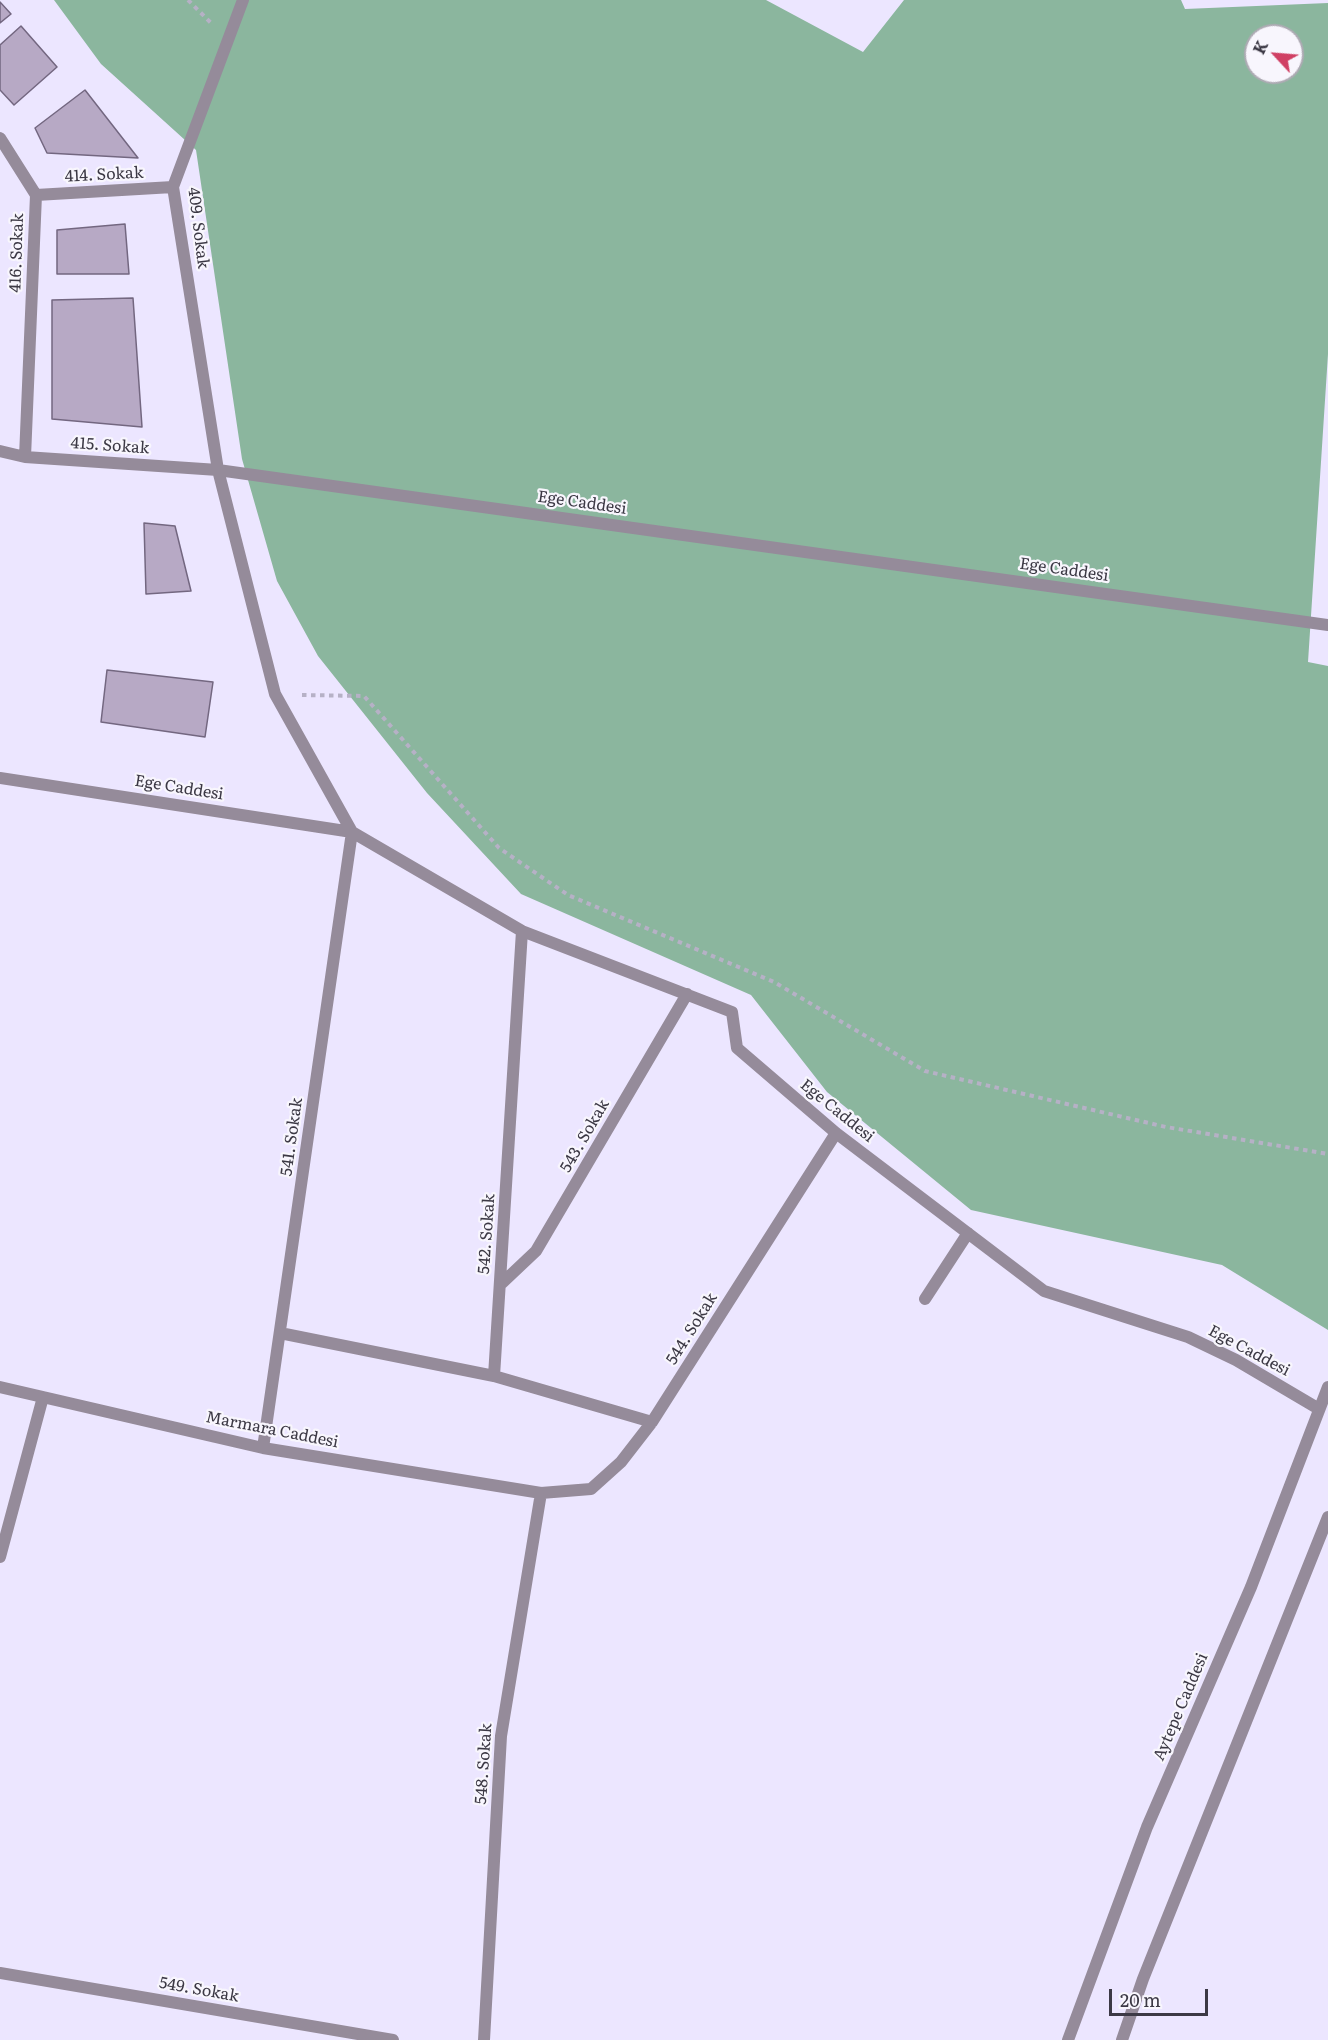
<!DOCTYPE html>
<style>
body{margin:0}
#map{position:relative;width:1328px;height:2040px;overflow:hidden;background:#ece6ff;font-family:Literata,serif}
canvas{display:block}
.north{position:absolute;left:1244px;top:24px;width:60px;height:60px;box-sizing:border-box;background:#f8f6fd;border:2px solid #adaab3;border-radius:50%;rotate:296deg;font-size:16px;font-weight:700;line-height:24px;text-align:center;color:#3c3945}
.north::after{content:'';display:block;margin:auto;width:21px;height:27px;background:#d04064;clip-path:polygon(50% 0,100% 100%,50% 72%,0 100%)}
.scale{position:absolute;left:1109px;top:1989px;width:99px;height:27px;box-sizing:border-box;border:3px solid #3c3945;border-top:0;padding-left:8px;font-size:18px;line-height:21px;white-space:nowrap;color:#3c3945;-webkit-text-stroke:4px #f8f6fd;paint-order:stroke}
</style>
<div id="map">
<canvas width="1328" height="2040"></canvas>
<div class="north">K</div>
<div class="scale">20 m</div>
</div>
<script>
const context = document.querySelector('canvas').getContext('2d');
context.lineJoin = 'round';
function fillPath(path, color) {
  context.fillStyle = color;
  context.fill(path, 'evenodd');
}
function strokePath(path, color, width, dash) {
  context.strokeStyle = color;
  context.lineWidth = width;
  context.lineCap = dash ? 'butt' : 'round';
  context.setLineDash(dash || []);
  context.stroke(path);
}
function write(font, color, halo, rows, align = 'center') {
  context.font = font + ' Literata,serif';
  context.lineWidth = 4.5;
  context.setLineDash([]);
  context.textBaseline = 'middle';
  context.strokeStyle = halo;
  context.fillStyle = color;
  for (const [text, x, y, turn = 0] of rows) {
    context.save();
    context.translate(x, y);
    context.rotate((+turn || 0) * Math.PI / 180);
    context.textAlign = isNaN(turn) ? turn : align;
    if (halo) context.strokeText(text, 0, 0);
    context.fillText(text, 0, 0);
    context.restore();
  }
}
fillPath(new Path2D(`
 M54,0H766L863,52L904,0H1181L1185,9L1328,3V354L1308,662L1328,666V1330L1222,1265L971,1210L827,1092L751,995L521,894L427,793L318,656L277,581L242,459L196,150L101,64ZM1256,36H1292V72H1256Z`), '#8bb69e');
const building = new Path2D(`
 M0,2L11,14L0,23Z
 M21,26L57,67L14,105L0,90V45Z
 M85,90L138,158L47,153L35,128Z
 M125,224L129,274H57V230Z
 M133,298L142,427L52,419V300Z
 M144,523L175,526L191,591L146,594Z
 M107,670L213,682L205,737L101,722Z`);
fillPath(building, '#b7a9c5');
strokePath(building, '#736780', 1.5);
strokePath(new Path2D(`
 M188,0L211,23
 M302,695L364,696L499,848L568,895L774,982L925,1071L1166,1127L1328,1154`), '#b6b1c6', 4, [4.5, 4.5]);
strokePath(new Path2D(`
 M243,0L173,187L218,470L275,694L352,832
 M0,138L36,195
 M36,195L173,187
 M0,451L25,457L218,470L1328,625
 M25,457L36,195
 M0,778L352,832L522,931L732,1012L737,1048L836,1133L1044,1291L1188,1337L1236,1360L1319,1409
 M522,931L494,1376L652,1422
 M500,1285L536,1251L687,994
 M925,1299L968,1233
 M280,1333L494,1376
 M0,1387L263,1448L541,1493L591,1489L621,1462L652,1422L836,1133
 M263,1448L352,832
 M0,1557L43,1397
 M0,1973L393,2040
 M484,2040L501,1736L541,1493
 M1068,2040L1147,1827L1251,1587L1328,1387
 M1122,2040L1143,1979L1328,1517`), '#958b9a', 12);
write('16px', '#3c3945', '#f8f6fd', [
 ["414. Sokak",104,175,-3],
 ["409. Sokak",198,228,83],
 ["416. Sokak",17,253,-88],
 ["415. Sokak",110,446,4],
 ["Ege Caddesi",582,503,8],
 ["Ege Caddesi",1064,570,8],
 ["Ege Caddesi",179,788,9],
 ["Ege Caddesi",837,1111,39],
 ["543. Sokak",585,1136,-60],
 ["541. Sokak",292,1137,-82],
 ["542. Sokak",487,1234,-86],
 ["544. Sokak",692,1329,-58],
 ["Ege Caddesi",1249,1351,28],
 ["Marmara Caddesi",272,1430,11],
 ["Aytepe Caddesi",1181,1707,-67],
 ["548. Sokak",484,1764,-86],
 ["549. Sokak",199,1990,10]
]);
</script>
